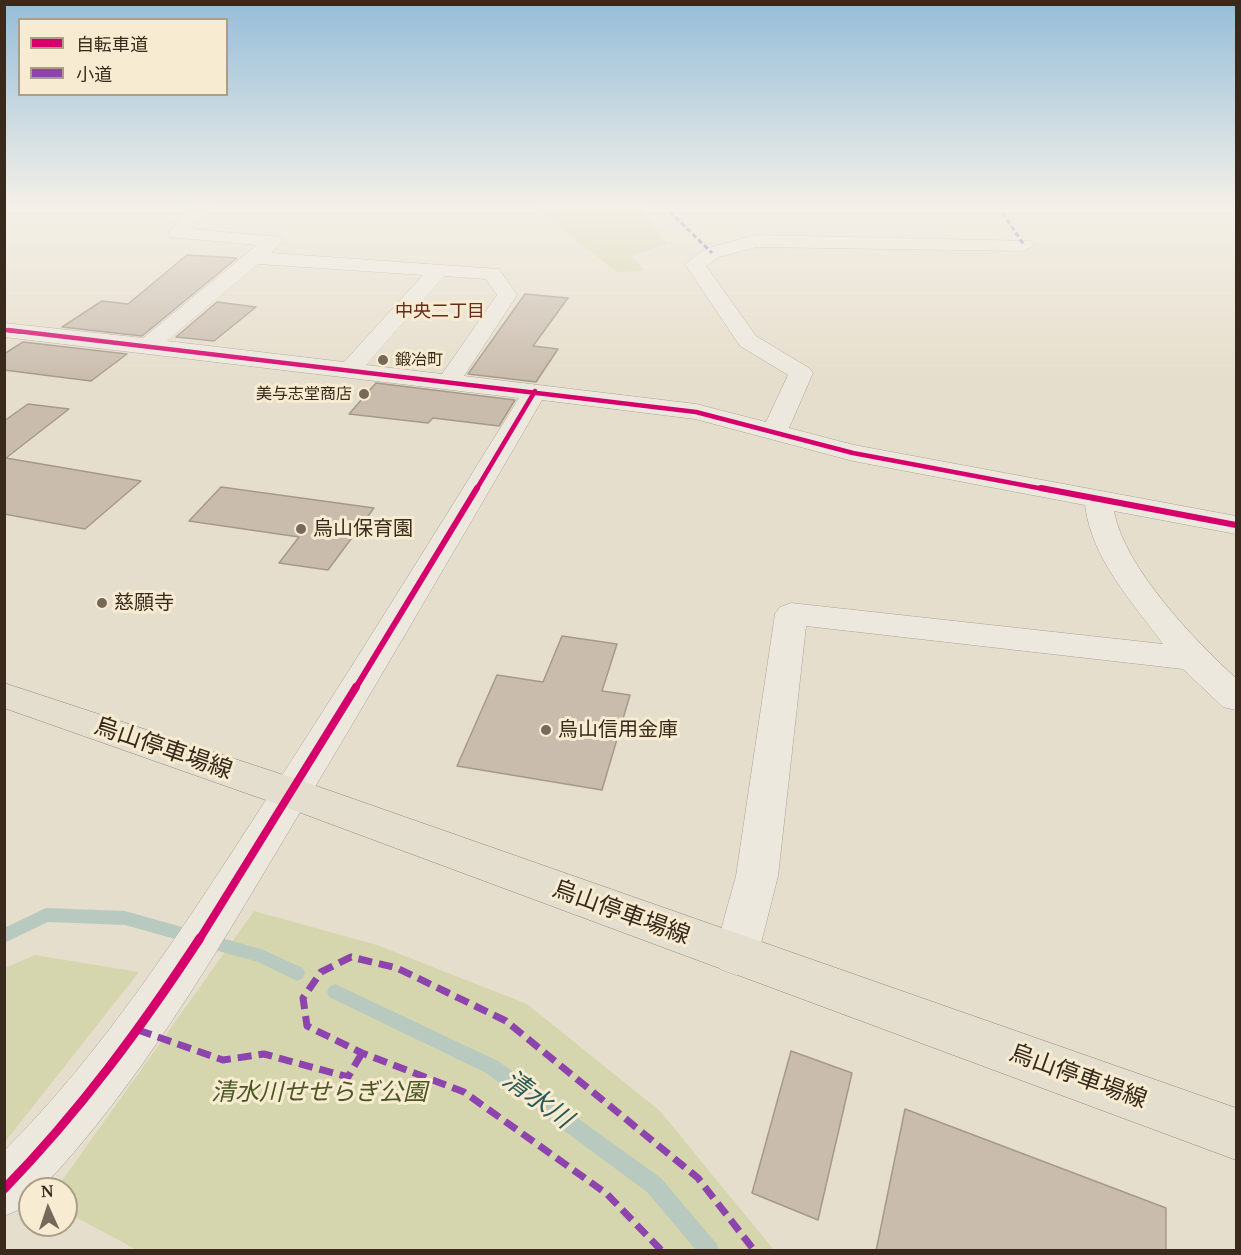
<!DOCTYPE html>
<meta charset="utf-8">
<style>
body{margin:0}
#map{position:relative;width:1241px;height:1255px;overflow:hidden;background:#e6decc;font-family:"Noto Serif","Noto Sans JP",serif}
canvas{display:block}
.frame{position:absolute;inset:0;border:6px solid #392a1d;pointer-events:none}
.legend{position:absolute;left:18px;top:18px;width:210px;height:78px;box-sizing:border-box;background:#f7ecd1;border:2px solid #ab9e89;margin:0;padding:8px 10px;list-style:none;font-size:18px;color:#392a1d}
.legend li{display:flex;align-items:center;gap:12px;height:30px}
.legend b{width:30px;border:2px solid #ab9e89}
.north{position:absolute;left:18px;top:1177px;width:60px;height:60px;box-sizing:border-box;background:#f7ecd1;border:2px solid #ab9e89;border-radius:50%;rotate:357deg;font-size:16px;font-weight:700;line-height:24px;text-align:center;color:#392a1d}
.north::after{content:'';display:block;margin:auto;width:21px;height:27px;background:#76695a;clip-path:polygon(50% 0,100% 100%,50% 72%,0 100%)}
</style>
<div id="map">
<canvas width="1241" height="1255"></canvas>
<div class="frame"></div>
<ul class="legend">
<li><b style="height:8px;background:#d6006c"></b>自転車道</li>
<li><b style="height:8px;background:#8e44ad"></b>小道</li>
</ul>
<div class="north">N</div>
</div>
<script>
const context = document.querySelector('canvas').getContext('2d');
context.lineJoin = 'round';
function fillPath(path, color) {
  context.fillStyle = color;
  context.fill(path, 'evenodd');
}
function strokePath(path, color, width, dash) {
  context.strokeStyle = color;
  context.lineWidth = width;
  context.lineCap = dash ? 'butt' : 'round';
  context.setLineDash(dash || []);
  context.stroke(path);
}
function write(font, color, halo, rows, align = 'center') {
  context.font = font + ' "Noto Serif","Noto Sans JP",serif';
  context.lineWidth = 6;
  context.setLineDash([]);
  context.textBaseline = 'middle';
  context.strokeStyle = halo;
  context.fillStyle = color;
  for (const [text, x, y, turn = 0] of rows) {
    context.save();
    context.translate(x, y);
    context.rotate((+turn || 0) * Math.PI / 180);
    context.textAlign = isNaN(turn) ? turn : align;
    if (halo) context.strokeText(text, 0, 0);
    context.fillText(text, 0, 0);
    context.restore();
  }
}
fillPath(new Path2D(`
 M532,206H639L667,244L632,256L644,271L617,272Z
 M254,911L377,945L527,1004L660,1111L774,1250H137L66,1212V1189H56Z
 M35,955L139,972L5,1142V968Z`), '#d6d6ae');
fillPath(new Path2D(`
 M46,908L125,911L261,949L303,968L305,973L303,978L297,981L258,962L125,925L48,922L4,943V928Z
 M335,984L498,1061L661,1178L716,1243L719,1250H696L647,1192L486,1073L329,997L327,992L329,987Z`), '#b8cabf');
const building = new Path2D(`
 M187,255L237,258L142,336L62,327L102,301L128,304Z
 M525,294L568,298L533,346L558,349L536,382L468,374Z
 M217,302L256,307L214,341L176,337Z
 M23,342L127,354L91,381L4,370V354Z
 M376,383L515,400L499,426L433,418L428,423L349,414Z
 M28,404L69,409L6,458L141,481L85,529L4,514V421Z
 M221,487L374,508L328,570L279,563L299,537L189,521Z
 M562,636L617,644L602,691L630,695L602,790L457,766L497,675L543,682Z
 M791,1051L852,1073L818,1220L752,1193Z
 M905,1109L1166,1208V1251H876Z`);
fillPath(building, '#c9bcad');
strokePath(building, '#a6998b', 1.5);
const minor = new Path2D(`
 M192,206H210L191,229L281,237L283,241L271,253L499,269L517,295L464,376L696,404L766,422L788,375L740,346L685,264L705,249L755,235L1031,241L1034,245L1024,251L756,247L719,257L706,266L756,336L809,368L813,373L789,428L854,445L1236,516V534L1114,511C1124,567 1195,641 1236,678V710L1223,707L1183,669L806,626L778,876L758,955L752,969L736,975L720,969L714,955L736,876L775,614L780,607L791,603L1163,644C1132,601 1092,560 1085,505L853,461L695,419L542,400C457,546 373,690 287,834C213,958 140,1084 41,1189H30V1200L23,1208L4,1216V1151C103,1052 179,934 255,817C345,679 432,538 519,398L4,337V323L143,338L257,245L170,237L168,233ZM258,264L423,275L344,362L167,341ZM444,276L486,279L497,295L442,374L366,365Z`);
const major = new Path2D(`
 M4,683L305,782L1236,1108V1160L277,804L4,708Z`);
strokePath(minor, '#aba295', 1);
strokePath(major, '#90887c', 1);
fillPath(minor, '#ede8de');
fillPath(major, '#e4decf');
strokePath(new Path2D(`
 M664,206L712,253
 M998,206L1024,245`), '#8e44ad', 3, [5, 3]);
strokePath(new Path2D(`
 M138,1030L223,1060L264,1054L348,1077L362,1053
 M661,1250L607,1194L464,1092L362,1053L307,1026L303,998L321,972L351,957L397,968L506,1021L698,1178L754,1250`), '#8e44ad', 7, [14, 7]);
strokePath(new Path2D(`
 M4,330L22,332`), '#d6006c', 4);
strokePath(new Path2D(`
 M8,330L696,412L853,453L1049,490
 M476,490L535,391`), '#d6006c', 4.5);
strokePath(new Path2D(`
 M1041,488L1236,525
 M355,689L477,488`), '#d6006c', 6);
strokePath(new Path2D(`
 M199,940L356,687`), '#d6006c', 8);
strokePath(new Path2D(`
 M4,1189C79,1112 141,1028 200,938`), '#d6006c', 9);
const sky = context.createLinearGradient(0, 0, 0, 382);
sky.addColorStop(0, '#95bdd8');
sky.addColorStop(0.54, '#f4f0e8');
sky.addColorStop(1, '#f4f0e800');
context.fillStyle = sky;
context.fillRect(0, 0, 1241, 382);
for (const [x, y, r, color] of [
 [383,360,6,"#76695a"],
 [364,394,6,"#76695a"],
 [301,529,6,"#76695a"],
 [102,603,6,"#76695a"],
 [546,730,6,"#76695a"]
]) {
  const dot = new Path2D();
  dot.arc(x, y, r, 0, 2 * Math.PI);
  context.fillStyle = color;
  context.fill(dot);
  strokePath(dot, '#f7ecd1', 2);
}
write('16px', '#392a1d', '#f7ecd1', [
 ["鍛冶町",395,360],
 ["美与志堂商店",352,394,"right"]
], 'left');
write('18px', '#682a1a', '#f7ecd1', [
 ["中央二丁目",440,312]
]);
write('20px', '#392a1d', '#f7ecd1', [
 ["烏山保育園",313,529],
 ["慈願寺",114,603],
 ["烏山信用金庫",558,730]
], 'left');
write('24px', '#392a1d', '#f7ecd1', [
 ["烏山停車場線",163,749,19],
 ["烏山停車場線",621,913,20],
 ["烏山停車場線",1078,1077,20]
]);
write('italic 24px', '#4a5722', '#f7ecd1', [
 ["清水川せせらぎ公園",319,1093]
]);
write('italic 26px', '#2b5a56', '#f7ecd1', [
 ["清水川",537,1100,36]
]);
</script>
